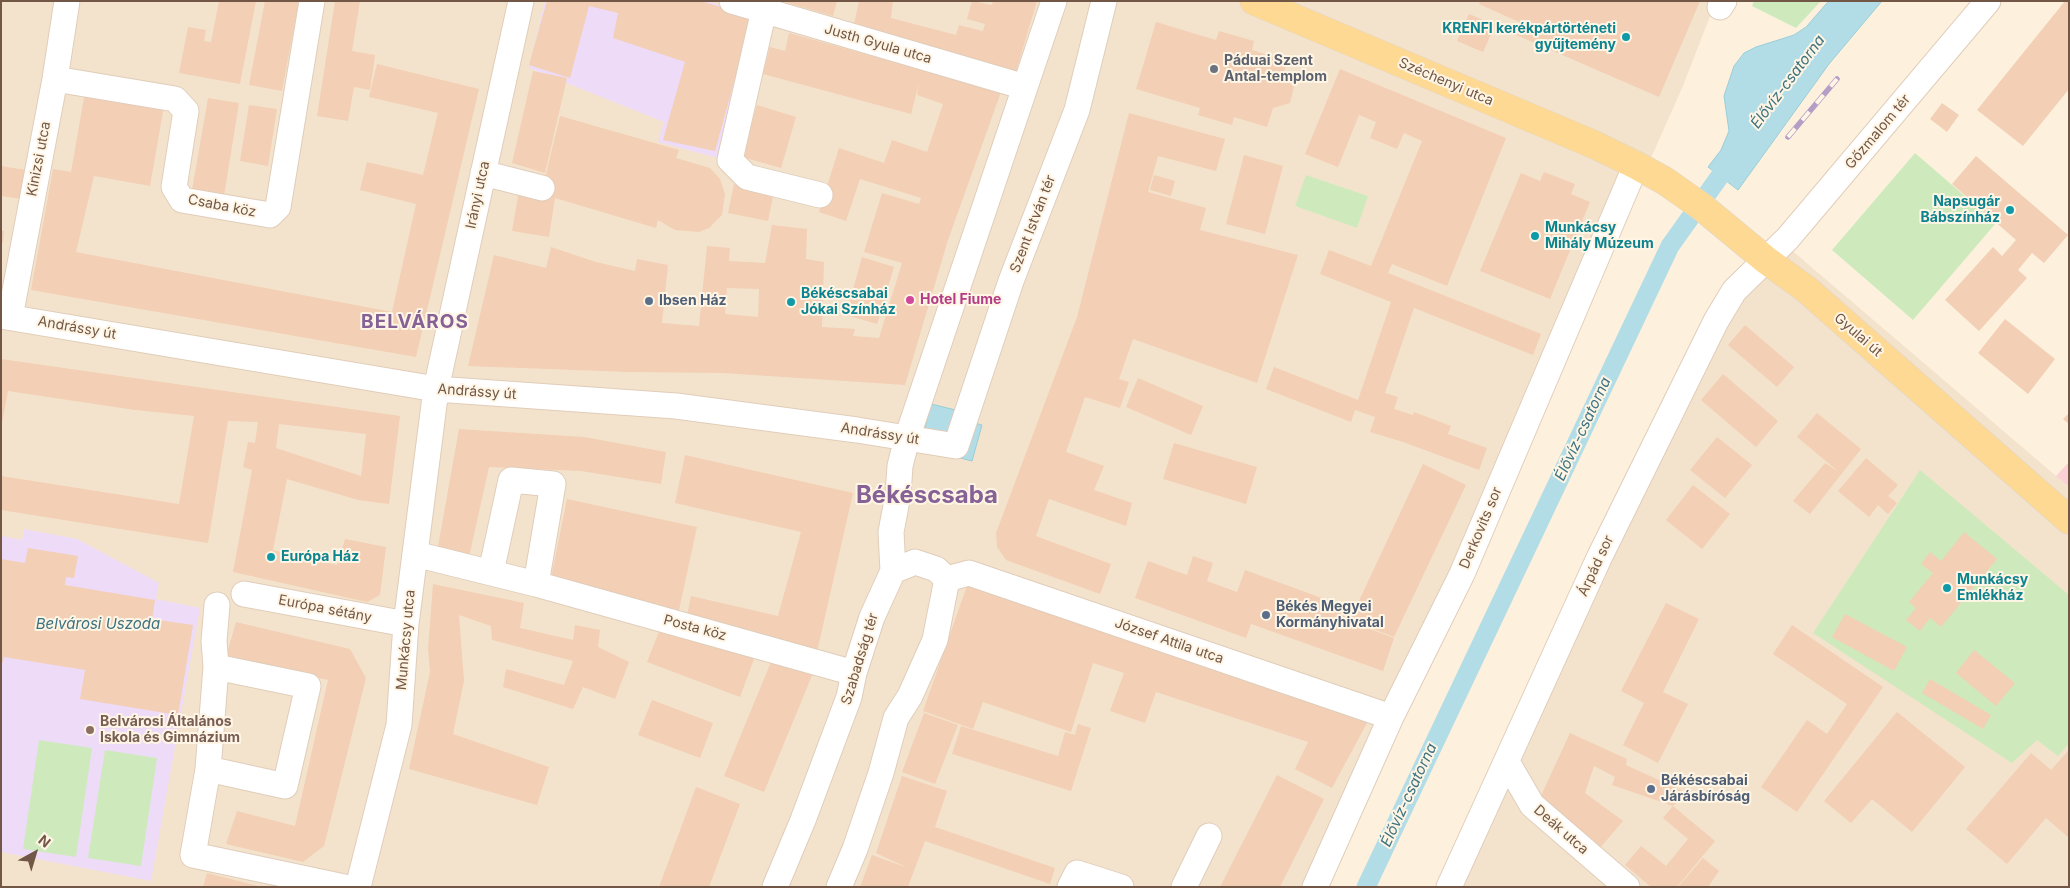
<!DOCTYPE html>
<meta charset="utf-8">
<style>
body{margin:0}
#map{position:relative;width:2070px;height:888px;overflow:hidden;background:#fdf1de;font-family:Inter,sans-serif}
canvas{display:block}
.frame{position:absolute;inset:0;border:2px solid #735746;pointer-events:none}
.north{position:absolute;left:10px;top:828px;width:50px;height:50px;-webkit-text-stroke:4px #fff5e5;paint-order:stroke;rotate:39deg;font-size:14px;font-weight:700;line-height:20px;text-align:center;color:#735746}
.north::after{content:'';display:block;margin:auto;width:18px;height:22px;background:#735746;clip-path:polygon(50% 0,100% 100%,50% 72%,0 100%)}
</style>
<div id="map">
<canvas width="2070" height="888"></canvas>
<div class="frame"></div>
<div class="north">N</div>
</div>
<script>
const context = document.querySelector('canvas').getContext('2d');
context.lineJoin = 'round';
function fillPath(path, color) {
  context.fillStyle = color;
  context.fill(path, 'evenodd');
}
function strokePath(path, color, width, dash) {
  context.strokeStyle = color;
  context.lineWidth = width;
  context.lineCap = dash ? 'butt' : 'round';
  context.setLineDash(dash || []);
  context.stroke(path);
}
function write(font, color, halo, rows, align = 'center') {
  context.font = font + ' Inter,sans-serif';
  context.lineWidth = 4;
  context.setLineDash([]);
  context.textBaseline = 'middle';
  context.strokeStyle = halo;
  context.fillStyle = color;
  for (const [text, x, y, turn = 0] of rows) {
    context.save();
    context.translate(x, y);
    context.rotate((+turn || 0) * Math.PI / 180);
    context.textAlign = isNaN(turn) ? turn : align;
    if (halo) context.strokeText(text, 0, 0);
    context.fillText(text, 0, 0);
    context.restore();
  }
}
fillPath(new Path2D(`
 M1,1H1716L1683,86L1651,158L1308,887H1Z
 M1781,241L2069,487V887H1446L1704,330Z`), '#f4e3cc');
fillPath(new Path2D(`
 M545,1H706L754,15L718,158L658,142L664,122L529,68Z
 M24,529L77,539L159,583L156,599L200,608L151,881L1,852V536L22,540Z`), '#eedbf8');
fillPath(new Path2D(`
 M2069,462V487L2056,476Z`), '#fbd1d5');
fillPath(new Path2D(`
 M1754,1H1821L1796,28L1752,6Z
 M1915,153L1996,223L1913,320L1832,250Z
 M1306,175L1368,196L1357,228L1295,206Z
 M1920,470L2069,595V743L2058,756L2037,740L2012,763L1813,633Z
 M39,740L92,748L76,857L23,849Z
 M105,750L157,758L141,866L88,858Z`), '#ceeabd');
const water = new Path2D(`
 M1829,1H1882L1829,64L1738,190L1708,167L1721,150L1729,131L1724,96L1734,66L1744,53L1756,47L1794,35L1806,27Z
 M931,404L968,413L966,421L982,425L972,461L945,454L924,434Z`);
fillPath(water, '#b3dde6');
strokePath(water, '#99cdd8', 1);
strokePath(new Path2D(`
 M1366,887L1670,246L1735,155`), '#b3dde6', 19);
fillPath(new Path2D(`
 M219,1H256L240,84L179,73L188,27L206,30L204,41L211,42Z
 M265,1H299L282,91L249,85Z
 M335,1H360L352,51L375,55L370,90L354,87L348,121L317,116Z
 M547,1H700L752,16L715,151L663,140L685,62L613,38L618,13L589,6L570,78L529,65Z
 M781,1H837L833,16Z
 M859,1H893L891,18L956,35L959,25L983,31L985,24L967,19L972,1L992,5L993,1H1037L1015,75L853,29Z
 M1480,1H1700L1659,97L1514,34L1519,22L1479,4Z
 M2065,1H2069V89L2023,146L1977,110Z
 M1469,14L1495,25L1483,52L1457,41Z
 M1156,22L1216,40L1219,31L1254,41L1252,50L1287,61L1283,76L1294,87L1290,103L1273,108L1267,127L1234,117L1232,125L1198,115L1200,108L1136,89Z
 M789,33L1001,92L948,240L905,385L723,373L628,372L468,366L494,255L546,268L551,247L596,262L635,271L637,259L668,265L662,323L699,326L707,246L730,248L729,261L765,263L772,225L807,229L806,259L824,262L822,327L855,329L853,336L879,338L902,263L864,252L882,193L919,204L921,198L860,179L846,221L819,212L839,148L884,163L892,140L927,152L943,104L917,95L919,83L911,114L763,74L770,47L785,51ZM727,288L759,289L758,317L725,314Z
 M377,64L479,89L416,357L31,290L53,169L71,172L85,92L164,106L150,186L94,176L76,252L392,312L416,204L360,190L367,162L423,175L438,113L369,97Z
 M1340,69L1506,138L1447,286L1392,264L1388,273L1541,334L1533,355L1414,308L1385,393L1398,397L1394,409L1413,415L1414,412L1451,426L1448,434L1487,448L1479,470L1403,442L1370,432L1375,417L1355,410L1351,422L1266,389L1274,367L1358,400L1391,302L1320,274L1329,250L1371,266L1422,141L1404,133L1397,149L1370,138L1376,122L1359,115L1338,167L1305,154Z
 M533,71L567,78L545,173L512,163Z
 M208,98L239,103L224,196L192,190Z
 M1942,103L1959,115L1947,132L1930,119Z
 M249,105L277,109L268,166L240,161Z
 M757,105L796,117L781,168L742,157Z
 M1129,113L1225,139L1216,171L1158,156L1148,192L1206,208L1200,230L1298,255L1257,383L1133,339L1119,379L1129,382L1120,408L1085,397L1066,452L1104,466L1094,490L1132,503L1126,526L1049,499L1036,536L1111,564L1100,594L1006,560L997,547L996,533L1077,317Z
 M560,116L679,150L676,158L710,168L720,179L725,194L722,215L709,228L699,232L675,230L658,220L656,228L555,198L549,237L512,231L519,191L541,195Z
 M1244,155L1283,166L1265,234L1226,224Z
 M1976,156L2068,235L2044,263L2032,253L2018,270L2027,278L1979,331L1945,300L1993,247L2002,256L2016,240L1952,184Z
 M1,166L26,170L21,199L1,196Z
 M1544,172L1575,184L1571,194L1590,202L1550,299L1480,271L1521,173L1540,181Z
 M1154,175L1175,181L1171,196L1150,190Z
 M734,184L774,191L768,221L728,213Z
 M1,231H4L3,243H1Z
 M862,257L894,267L877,324L846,315Z
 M2005,319L2055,359L2028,394L1978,353Z
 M1745,325L1794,367L1777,387L1728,345Z
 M1,359L400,416L389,504L358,500L287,479L273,550L337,565L345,539L386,547L380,595L367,602L233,572L252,470L243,467L248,442L255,443L258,422L228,421L208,543L1,510V476L179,504L194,416L135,410L8,391L1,428ZM279,424L366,434L361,476L276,448Z
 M1723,374L1778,421L1756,447L1701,400Z
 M1138,378L1203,406L1191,435L1126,407Z
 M1817,413L1861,449L1810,514L1793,501L1825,463L1839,472L1797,437Z
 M2069,413V424L2063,419Z
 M459,429L584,437L666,452L661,484L581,471L489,467L469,557L437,552Z
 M1717,437L1752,465L1725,498L1690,470Z
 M1174,443L1257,467L1246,504L1163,479Z
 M685,455L853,493L817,652L687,615L691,596L778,616L801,532L675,503Z
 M1866,458L1898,485L1888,496L1897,503L1888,514L1878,505L1869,517L1838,491Z
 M1423,464L1466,485L1394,637L1350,620Z
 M1693,485L1730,514L1702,549L1666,520Z
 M567,499L697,527L679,610L550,583Z
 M1964,532L1997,559L1941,627L1930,618L1920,631L1906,620L1916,608L1909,602L1933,573L1921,564L1930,552L1941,561Z
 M28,548L78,556L74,578L66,577L65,585L155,600L152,619L193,625L178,715L80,699L85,670L4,657L1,667V559L25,563Z
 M1193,556L1213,563L1207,581L1237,592L1245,570L1352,609L1348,621L1394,638L1383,671L1251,624L1246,638L1135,598L1148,561L1187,575Z
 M969,580L1368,721L1332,788L1295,769L1308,742L1156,692L1145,723L1110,711L1124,673L1093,663L1071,732L983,702L973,729L923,711Z
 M433,584L524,603L520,628L573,640L575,625L600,630L598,647L629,662L615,699L583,687L573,709L503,687L506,669L564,685L573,661L492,640L491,626L459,615L464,681L453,734L549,767L537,805L409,769L430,672L428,649Z
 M1666,603L1699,619L1663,692L1688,704L1658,763L1623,745L1644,703L1621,691Z
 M1845,614L1907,647L1894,671L1832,637Z
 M236,622L350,649L366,678L324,846L303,862L226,844L237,811L295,826L328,680L226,657Z
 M662,624L754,659L740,697L647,662Z
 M1792,625L1883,687L1797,812L1761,787L1807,720L1827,734L1847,704L1773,654Z
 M1974,650L2015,683L1996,706L1956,673Z
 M773,657L813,673L764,792L724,776Z
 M1930,679L1991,715L1983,729L1922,693Z
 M652,700L713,723L700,758L638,735Z
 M1897,712L1965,767L1912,832L1872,799L1851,823L1824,801Z
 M924,713L958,725L935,784L902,772Z
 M1078,724L1091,728L1071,791L952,754L961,726L1058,756L1065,732L1075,735Z
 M1570,733L1627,759L1626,765L1687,793L1673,806L1715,841L1677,887H1651L1625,865L1641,846L1666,866L1688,839L1663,818L1673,806L1612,785L1615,777L1594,766L1585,793L1623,821L1599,849L1539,800Z
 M2069,750V836L2068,837L2046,818L2007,864L1966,829L2031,753L2051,770Z
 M1277,775L1324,799L1280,887H1220Z
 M902,776L947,791L935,827L1055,868L1050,884L925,841L908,887H860L872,855L908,868L876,853Z
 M696,787L740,804L709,887H659Z
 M1703,858L1719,871L1708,887H1678Z
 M207,873L258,886V887H203Z`), '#f2cfb5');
const minor = new Path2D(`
 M732,1L1025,87
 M766,1L730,160L747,177L820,195
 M1720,7L1724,1
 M55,79L175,99L186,111L174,187L182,200L270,215L278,207L312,1
 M483,173L542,188
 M1,316L436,389L676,406L857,430L956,446L1011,281L1077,110L1104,1
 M10,317L55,79L67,1
 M415,554L536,584L854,673
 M893,571L891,532L898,495L900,466L907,438L1054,1
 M491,572L511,480L553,484L536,584
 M947,579L969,573L1391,717
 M244,594L406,624
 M216,667L214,641L217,605
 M1507,762L1532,805L1627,887
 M208,769L285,786L308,686L216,667L208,769L193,855L344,887
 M358,887L399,725L406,624L436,389L521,1
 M775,887L803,820L849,697L854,673L872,617L893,571L915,562L936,569L947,579
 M839,887L855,849L881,773L896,718L910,696L935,640L947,579
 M1070,887L1077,873L1121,887
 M1184,887L1209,836
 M1315,887L1391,717L1462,574L1636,165
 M1449,887L1599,558L1716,321L1734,291L1788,238L1988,1`);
const major = new Path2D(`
 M1254,1L1595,145L1636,165L1665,181L1702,207L1766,260L1806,289L2069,520`);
strokePath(minor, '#e0cdba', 27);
strokePath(major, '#ddd7d3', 29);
strokePath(minor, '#fff', 25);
strokePath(major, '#fed994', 28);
const rail = new Path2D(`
 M1788,137L1837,79`);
strokePath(rail, '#b49ec5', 5.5);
strokePath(rail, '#fff5e5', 4, [11]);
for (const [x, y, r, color] of [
 [1626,37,5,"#0f9aa8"],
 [1214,69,5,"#6b7280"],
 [2010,210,5,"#0f9aa8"],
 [1535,236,5,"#0f9aa8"],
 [910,300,5,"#d1479c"],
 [649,301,5,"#5c6f8a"],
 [791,302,5,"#0f9aa8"],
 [271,557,5,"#0f9aa8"],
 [1947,588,5,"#0f9aa8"],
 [1266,615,5,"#5c6f8a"],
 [90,730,5,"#8d6e63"],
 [1651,789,5,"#5c6f8a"]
]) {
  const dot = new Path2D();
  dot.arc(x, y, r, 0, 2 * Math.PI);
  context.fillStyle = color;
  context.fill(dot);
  strokePath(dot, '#fff5e5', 2);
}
write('bold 14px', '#0d838f', '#fff5e5', [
 ["KRENFI kerékpártörténeti",1616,29,"right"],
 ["gyűjtemény",1616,45,"right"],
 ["Napsugár",2000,202,"right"],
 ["Bábszínház",2000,218,"right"],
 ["Munkácsy",1545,228],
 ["Mihály Múzeum",1545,244],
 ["Békéscsabai",801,294],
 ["Jókai Színház",801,310],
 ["Európa Ház",281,557],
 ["Munkácsy",1957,580],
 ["Emlékház",1957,596]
], 'left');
write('14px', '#735746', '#fff5e5', [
 ["Justh Gyula utca",878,44,16],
 ["Széchenyi utca",1446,82,23],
 ["Gőzmalom tér",1878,132,-50],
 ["Kinizsi utca",39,159,-79],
 ["Irányi utca",478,195,-78],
 ["Csaba köz",222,206,11],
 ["Szent István tér",1033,224,-69],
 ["Andrássy út",77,328,10],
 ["Gyulai út",1858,335,41],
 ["Andrássy út",477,392,4],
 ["Andrássy út",880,434,9],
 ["Derkovits sor",1481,528,-67],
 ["Árpád sor",1596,566,-65],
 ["Európa sétány",325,609,11],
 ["Posta köz",695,628,15],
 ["Munkácsy utca",406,640,-85],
 ["József Attila utca",1169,641,19],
 ["Szabadság tér",860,659,-73],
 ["Deák utca",1561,830,41]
]);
write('bold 14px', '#5b616d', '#fff5e5', [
 ["Páduai Szent",1224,61],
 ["Antal-templom",1224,77]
], 'left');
write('bold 14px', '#b23c85', '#fff5e5', [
 ["Hotel Fiume",920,300]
], 'left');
write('bold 14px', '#4e5e75', '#fff5e5', [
 ["Ibsen Ház",659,301],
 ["Békés Megyei",1276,607],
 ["Kormányhivatal",1276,623],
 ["Békéscsabai",1661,781],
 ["Járásbíróság",1661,797]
], 'left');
write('bold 14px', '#785e54', '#fff5e5', [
 ["Belvárosi Általános",100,722],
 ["Iskola és Gimnázium",100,738]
], 'left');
write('italic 15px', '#3d7380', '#fff5e5', [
 ["Élővíz-csatorna",1788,82,-53],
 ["Élővíz-csatorna",1583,429,-65],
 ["Belvárosi Uszoda",98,624],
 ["Élővíz-csatorna",1409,795,-65]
]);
context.letterSpacing = '1px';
write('bold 19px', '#866196', '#fff5e5', [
 ["BELVÁROS",415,322]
]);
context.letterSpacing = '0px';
write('bold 24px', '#866196', '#fff5e5', [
 ["Békéscsaba",927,496]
]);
</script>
